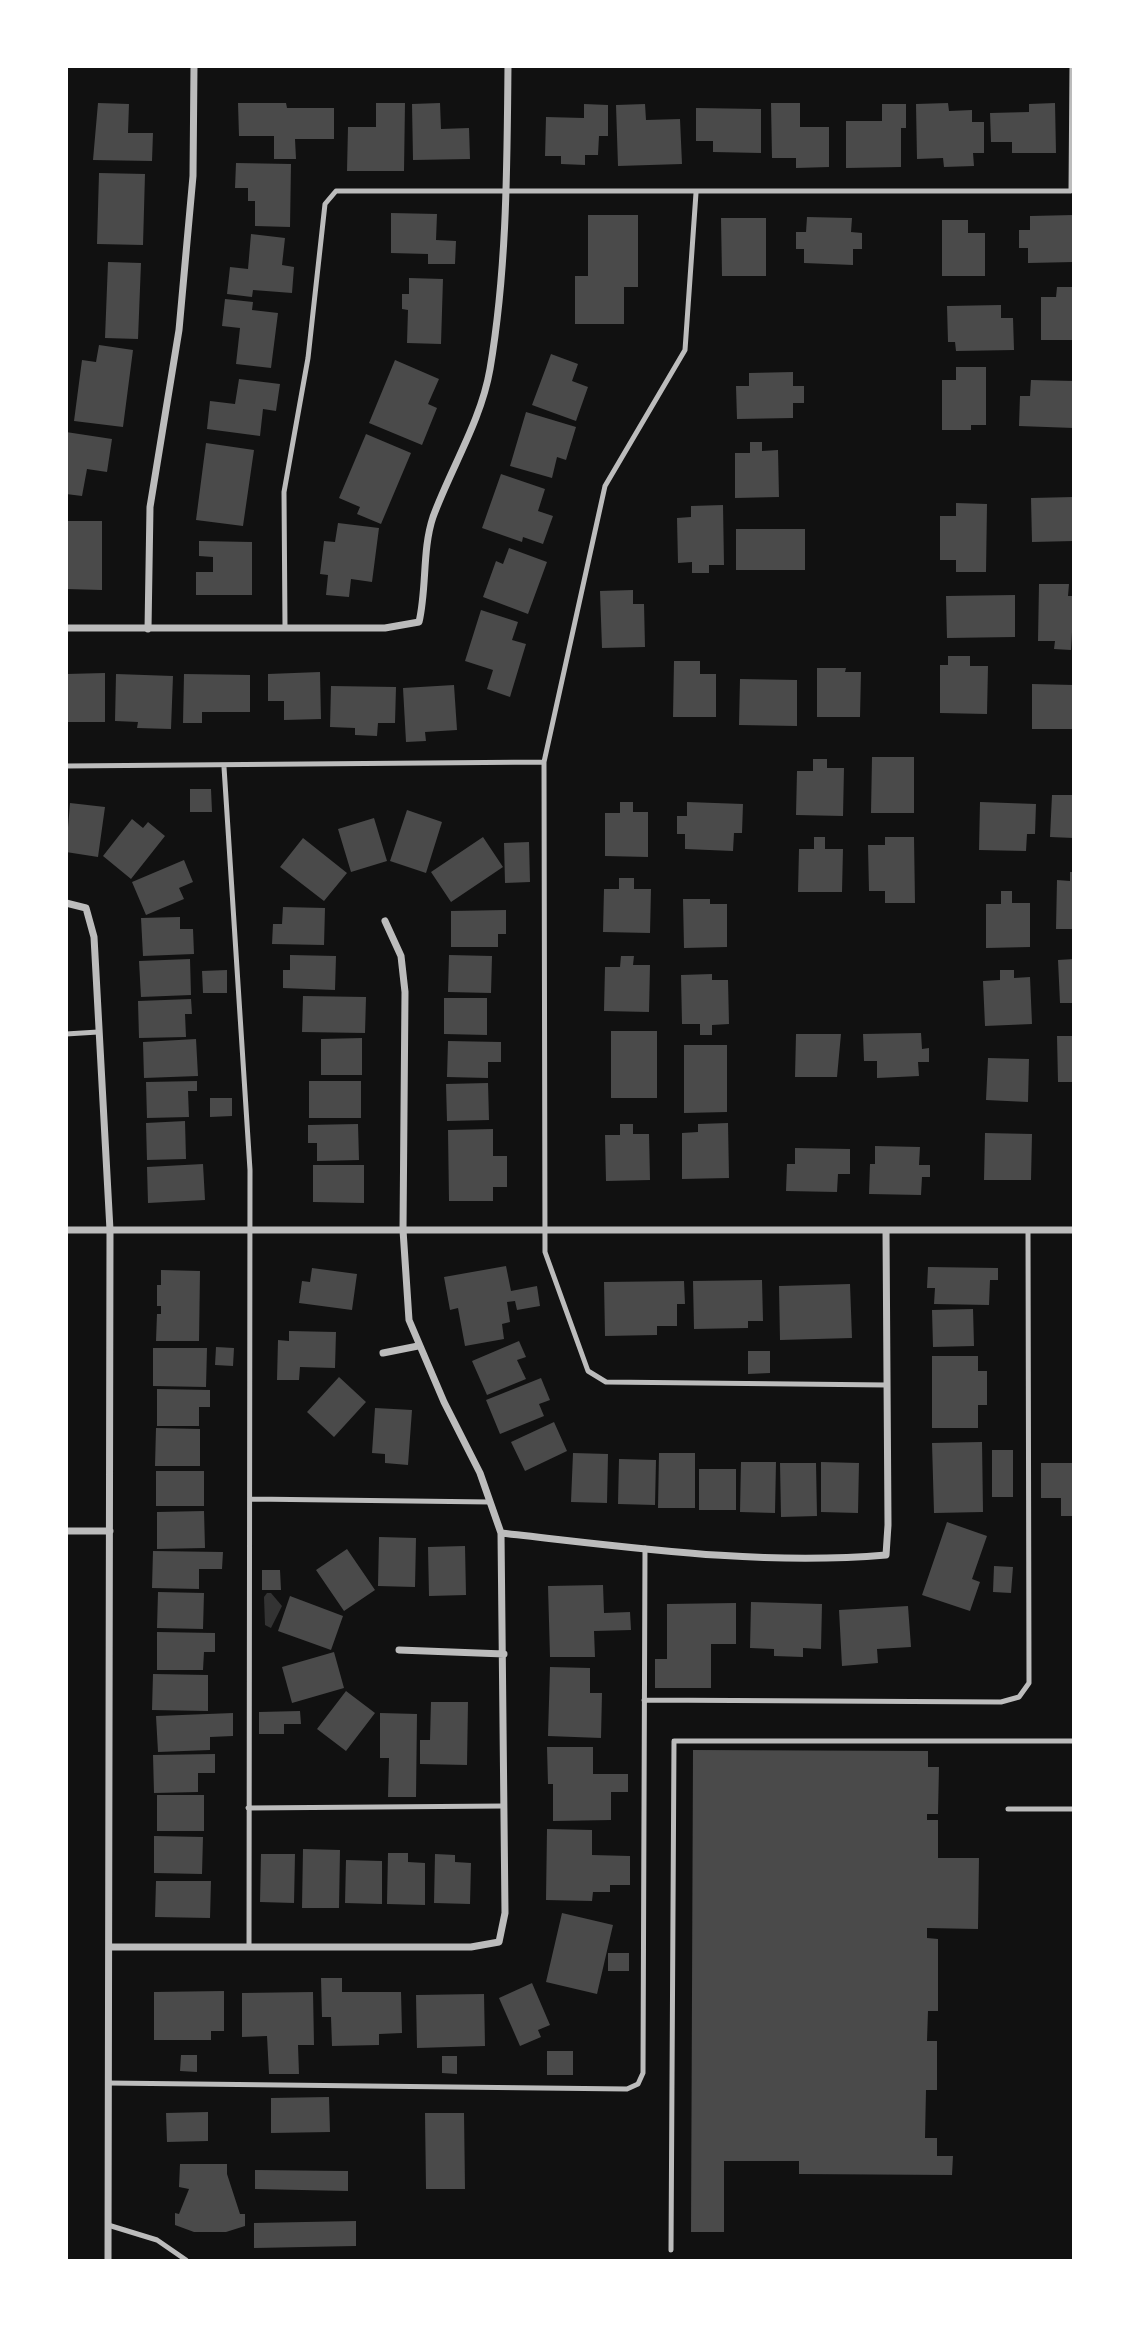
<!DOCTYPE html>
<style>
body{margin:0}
#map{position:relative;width:1140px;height:2327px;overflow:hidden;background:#111;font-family:Mulish,sans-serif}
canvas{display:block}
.frame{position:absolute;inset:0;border:68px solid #fff;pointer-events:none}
</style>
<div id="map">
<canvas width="1140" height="2327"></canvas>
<div class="frame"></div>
</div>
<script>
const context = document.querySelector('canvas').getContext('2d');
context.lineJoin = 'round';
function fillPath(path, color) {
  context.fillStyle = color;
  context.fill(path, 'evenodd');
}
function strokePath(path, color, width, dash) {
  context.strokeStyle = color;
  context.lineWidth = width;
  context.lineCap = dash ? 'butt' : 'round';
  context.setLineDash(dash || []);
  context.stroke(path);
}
fillPath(new Path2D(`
 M267,1593H271L282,1606L271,1628L265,1625L264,1597Z`), '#333');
fillPath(new Path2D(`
 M98,103L129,104L128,133H153L152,161L93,160Z
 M238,103H286L287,108H334V139H295L296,159H274V136H239Z
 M376,103H405L404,171H347L348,127H376Z
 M440,103L441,129L469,128L470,159L413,160L412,104Z
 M771,103H800V127H829V167L796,168V158H772Z
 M948,103L949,111L972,110V122H984V153H973L974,166L944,167L943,158L917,159L916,104Z
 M1055,103L1056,153H1012V142H991L990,113L1029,112V104Z
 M584,104L608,105V136H599L598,155H585V165L561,164V156H545L546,117L584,118Z
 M645,104L646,120L680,119L682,164L618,166L616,105Z
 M882,104H906V128H901V167L846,168V121H882Z
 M696,108L761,109V153L713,152V141H696Z
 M236,163L291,164L290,227L255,226V201H248V188H235Z
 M99,173L145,174L143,245L97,244Z
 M391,213L437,214L436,240L456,241L455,264H428V254L391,253Z
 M588,215H638V287H624V324H575V276H588Z
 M1074,215V262L1028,263V248H1019V230H1030V216Z
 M807,217L852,218L851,232L862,233V249H853V265L804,263V249H796V232H806Z
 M721,218H766V276H722Z
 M942,220H968V233H985V276H942Z
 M251,234L285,238L282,265L294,267L292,293L253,290L252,297L227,294L230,267L248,269Z
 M108,262L141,263L138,339L105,338Z
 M409,278L443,279L441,344L407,343L408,310L402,309V294H409Z
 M1057,287H1074V340H1041V297H1056Z
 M225,299L253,302L252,310L278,313L271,368L236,364L240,328L222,326Z
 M1001,305V318H1013L1014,350L956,351L955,342H948L947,306Z
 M99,345L133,350L123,427L74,421L82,360L96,362Z
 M551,354L578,364L572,381L588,387L576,421L532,405Z
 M395,360L439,379L428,404L437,408L422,445L369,423Z
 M956,367H986V425H971V430H942V380H956Z
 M793,372V386H804V403H793V418L737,419L736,386H749V373Z
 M239,379L280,384L276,411L263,409L260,436L207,429L210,401L235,404Z
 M1031,380L1074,381V428L1019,426L1020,396H1030Z
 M526,412L576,427L566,460L557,457L552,478L510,466Z
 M66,432L112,439L107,472L87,469L82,496L66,494Z
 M366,434L411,453L381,524L357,514L360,507L339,498Z
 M750,442H762V451L778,450L779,497L735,498V453H750Z
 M206,443L254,450L243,526L196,520Z
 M501,474L545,489L538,511L553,516L543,544L523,537L522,542L482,528Z
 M1074,497V541L1032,542L1031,498Z
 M956,503L987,504L986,572H956V560H940V516H956Z
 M723,505L724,565H709V573H692V562L678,563L677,518L691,517V506Z
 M66,521H102V590L66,589Z
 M338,523L379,528L372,582L351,579L349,597L326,595L328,575L320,574L324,541L335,542Z
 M736,529H805V570H736Z
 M199,541L252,542V595H196V572H213V557L199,556Z
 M509,548L547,562L528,614L483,597L496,561L503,564Z
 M1039,584H1069L1068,596H1074L1071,650L1054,649L1055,641H1038Z
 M633,590V604H644L645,647L602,648L600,591Z
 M1015,595V637L947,638L946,596Z
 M481,610L518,622L512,640L526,644L510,697L487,689L493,670L465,661Z
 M948,656H970V666H988L987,714L940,713V665H948Z
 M674,661H700V674H716V717H673Z
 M817,668H846L845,672H861L860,717H817Z
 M320,672L321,719L284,720V701H268V674Z
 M105,673V722H66V674Z
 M116,674L173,676L171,729L137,728L138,722L115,721Z
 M184,674L250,675V712H202V723H183Z
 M740,679L797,680V726L739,725Z
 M1032,684L1074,685V729H1032Z
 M454,685L457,730L425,732L426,741L406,742L403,688Z
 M331,686L396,687L395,723H378L377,736L355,735V728L330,727Z
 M872,757H914V813H871Z
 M813,759H827V768H844L843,816L796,815L797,771H813Z
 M190,789H211L212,812H190Z
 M1052,795H1074V838L1050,837Z
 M620,802H633V812H648V857L605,856V813H620Z
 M687,802L743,804L742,833H734L733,851L685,849V834H677V816H687Z
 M980,802L1036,804L1035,834H1027L1026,851L979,850Z
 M70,803L105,807L98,857L66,852Z
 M407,810L442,822L426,873L390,861Z
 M374,818L387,861L351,872L338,829Z
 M132,819L143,828L148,822L165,836L131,879L103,856Z
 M483,837L503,867L451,902L431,872Z
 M814,837H825V849H843L842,892H798L799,849H814Z
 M885,837H914L915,903H885V891H869L868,845H885Z
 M303,838L347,873L324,901L280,867Z
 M529,842L530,882L505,883L504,843Z
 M184,860L193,882L179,888L184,899L146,915L132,882Z
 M1070,872H1074V929H1056L1057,880L1070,881Z
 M619,878H634V889H651L650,933L603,932L604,889H619Z
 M1001,891H1012V903H1030V947L986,948V904H1001Z
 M683,899H710V904H727V947L684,948Z
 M283,907L325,908L324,945L272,944L273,924H282Z
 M506,910V934H498V947H451V911Z
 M180,917V929H193L194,954L143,956L141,918Z
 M290,955L336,956L335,990L283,988V970H290Z
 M449,955L492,956L491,993L448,992Z
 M621,956H634L633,965H650L649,1012L604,1011L605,967H620Z
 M190,959L191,995L141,997L139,961Z
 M1074,959V1003H1060L1058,960Z
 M227,970V993H203L202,971Z
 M1000,970H1014V978L1030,977L1032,1024L985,1026L983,981L1000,980Z
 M712,974V980H728L729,1024L712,1025V1035H700V1024H682L681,975Z
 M303,996L366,997L365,1033L302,1032Z
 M444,998H487V1035L444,1034Z
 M191,999L192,1014H185L186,1037L139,1038L138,1001Z
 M611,1031H657V1098H611Z
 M921,1033L922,1049L929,1048V1062H918L919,1076L877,1078V1061H864L863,1034Z
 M796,1034H841L837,1077H795Z
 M1057,1036H1074V1082H1058Z
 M362,1038V1075H321V1039Z
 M196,1039L198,1076L144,1078L143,1042Z
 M448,1041L501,1042V1062H488V1078L447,1077Z
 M684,1045H727V1112L684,1113Z
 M988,1058L1029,1059L1028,1102L986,1100Z
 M197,1081V1091H188L189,1117L147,1118L146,1082Z
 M309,1081H361V1118H309Z
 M488,1083L489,1120L447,1121L446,1084Z
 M210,1098H232V1116L210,1117Z
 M185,1121L186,1159L147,1160L146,1123Z
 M728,1123L729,1178L682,1179V1133L698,1132V1124Z
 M358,1124L359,1160L317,1161V1143H308V1125Z
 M620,1124H633V1134H649L650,1180L606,1181L605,1135H620Z
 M493,1129V1156H507V1187H493V1201H449L448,1130Z
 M985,1133L1032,1134L1031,1180H984Z
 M875,1146L920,1147L919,1165H930V1177H922L921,1195L869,1194L870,1164H875Z
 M795,1148L850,1149V1174H838L837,1192L786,1191L787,1164H795Z
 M203,1164L205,1200L148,1203L147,1167Z
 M313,1165H364V1203L313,1202Z
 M506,1266L511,1291L537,1286L540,1306L517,1310L515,1301L507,1302L510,1322L502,1324L504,1339L465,1346L458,1308L450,1310L444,1277Z
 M928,1267L998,1268V1280H990L989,1305L934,1304L935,1288H927Z
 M312,1268L357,1274L352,1310L299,1303L302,1281L310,1282Z
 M161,1270L200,1271L199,1341H156L157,1314H161V1306H157V1285H161Z
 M762,1280L763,1321H748V1328L694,1329L693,1281Z
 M684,1281L685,1304H677V1326H657V1335L605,1336L604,1282Z
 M850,1284L852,1338L780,1340L779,1286Z
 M973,1309L974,1346L933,1347L932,1310Z
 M289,1331L336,1332L335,1368L300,1367L299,1380H277L278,1340L289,1341Z
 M519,1341L526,1357L517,1360L526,1379L487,1395L472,1361Z
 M216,1347L234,1348L233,1366L215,1365Z
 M153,1348H207L206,1387L153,1386Z
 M748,1351H770V1373L748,1374Z
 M932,1356H978V1371H987V1405H978V1428H932Z
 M339,1377L366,1402L334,1437L307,1412Z
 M541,1378L550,1400L539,1404L544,1416L500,1434L486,1400Z
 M157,1389L210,1390V1407H199V1426H157Z
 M375,1408L412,1410L408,1465L385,1463V1454L372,1453Z
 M554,1422L567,1451L525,1471L511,1442Z
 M156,1428L200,1429V1466H155Z
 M982,1442L983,1512L934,1513L932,1443Z
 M992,1450H1013V1497H992Z
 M573,1453L608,1454L607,1503L571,1502Z
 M659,1453H695V1508H658Z
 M619,1459L656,1460L655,1505L618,1504Z
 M741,1462H776L775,1513L740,1512Z
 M821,1462L859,1463L858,1513L821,1512Z
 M780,1463H816L817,1516L781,1517Z
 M1041,1463H1074V1516H1061V1498H1041Z
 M699,1469H736V1510H699Z
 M156,1471H204V1506H156Z
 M204,1511L205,1548L157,1549V1512Z
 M947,1522L987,1536L972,1579L980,1582L970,1611L922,1595Z
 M379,1537L416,1538L415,1587L378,1586Z
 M465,1546L466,1595L429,1596L428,1547Z
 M347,1549L375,1590L344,1611L316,1570Z
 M153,1551L223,1552L222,1569H199V1589L152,1588Z
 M994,1566L1013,1567L1011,1593L993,1592Z
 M262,1570H280L281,1590H262Z
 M603,1585L604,1613L630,1612L631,1630L594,1631L595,1657H550L548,1586Z
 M158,1592L204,1593L203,1629L157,1628Z
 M290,1596L343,1616L331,1650L278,1631Z
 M751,1602L822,1604L821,1649L803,1648V1657L774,1656V1649L750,1648Z
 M736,1603V1644H711V1688H655V1659H667V1604Z
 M908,1606L911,1647L877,1649L878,1663L842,1666L839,1610Z
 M157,1632L215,1633V1652H204L203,1670H157Z
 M334,1652L344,1688L292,1703L282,1667Z
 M550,1667L590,1668V1693H602L601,1738L548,1736Z
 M153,1674L208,1675V1711L152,1710Z
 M346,1691L375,1713L346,1751L317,1729Z
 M431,1702H468L467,1765L420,1764V1740H430Z
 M300,1711L301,1724H284V1734H259V1712Z
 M233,1713V1736L210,1737V1750L158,1752L156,1716Z
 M380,1713L417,1714L416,1797H388L389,1758H380Z
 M547,1747H593V1774H628V1792H611V1820L553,1821V1784H548Z
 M693,1750L928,1751V1767H939L938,1814H927V1820H938V1858H979L978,1929L927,1928V1938L938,1939V2011H928L927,2041H937V2090H926L925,2138H937V2156H953L952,2175L799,2174V2161H724V2232H691Z
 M215,1754V1773H198V1792L154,1793L153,1755Z
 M157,1795H204V1831H157Z
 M547,1829L592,1830V1855L630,1856V1885H610V1892H593L592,1901L546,1900Z
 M154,1836L203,1837L202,1874L154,1873Z
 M303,1849L340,1850L339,1908H302Z
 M388,1853H408V1862L425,1863V1905L387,1904Z
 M261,1854H295L294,1903L260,1902Z
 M435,1854L455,1855V1862L471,1863L470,1904L434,1903Z
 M346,1860L382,1861V1904L345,1903Z
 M156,1881H211L210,1918L155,1917Z
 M562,1913L613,1925L597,1994L546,1982Z
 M608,1953H629V1971H608Z
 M321,1978H342V1992H401L402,2033L379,2034V2045L332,2046L331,2017H322Z
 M532,1983L550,2025L538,2030L541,2037L520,2046L499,1998Z
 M224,1991V2031H211V2040H154V1992Z
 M313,1992L314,2045H298L299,2074H269L267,2036L242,2037V1993Z
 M484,1994L485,2046L417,2048L416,1995Z
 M547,2051H573V2075H547Z
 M181,2055H197V2072L180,2071Z
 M442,2056H457V2074L442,2073Z
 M329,2097L330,2132L271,2133V2098Z
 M208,2112V2141L167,2142L166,2113Z
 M425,2113H464L465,2189H426Z
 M180,2164H227V2174L240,2214H245V2226L226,2232H194L175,2225V2213L179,2214L189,2189L179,2187Z
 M255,2170L348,2171V2191L255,2189Z
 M356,2221V2246L254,2248V2223Z`), '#4a4a4a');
strokePath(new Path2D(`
 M696,193L685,350L605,486L544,762L545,1252L588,1371L606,1382L887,1385
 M285,627L284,492L308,358L325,204L336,191H1071L1072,66
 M66,766L544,762
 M224,767L250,1170L249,1947
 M66,1034L98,1032
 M251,1499L490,1502
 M644,1700L1001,1702L1019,1697L1029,1683L1028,1230
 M248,1808L504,1806
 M1008,1809H1074
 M108,2083L627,2089L638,2084L643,2073L645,1548
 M108,2225L157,2240L186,2260
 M671,2250L674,1741H1074`), '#bcbcbc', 5);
strokePath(new Path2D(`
 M66,628H385L419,622C427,588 422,550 433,517C451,468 481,421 490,369C507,269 507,167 508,66
 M148,629L150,507L179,330L193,176L194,66
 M66,903L86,908L94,937L110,1230L108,2260
 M66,1230H1074
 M383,1353L418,1346
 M66,1531H110
 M501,1533C629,1547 757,1566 886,1555L888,1525L886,1230
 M399,1650L504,1654
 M109,1947H471L499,1942L505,1913L501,1533L480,1473L444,1402L409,1320L403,1230L405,992L401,956L385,921`), '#bcbcbc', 7);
</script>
